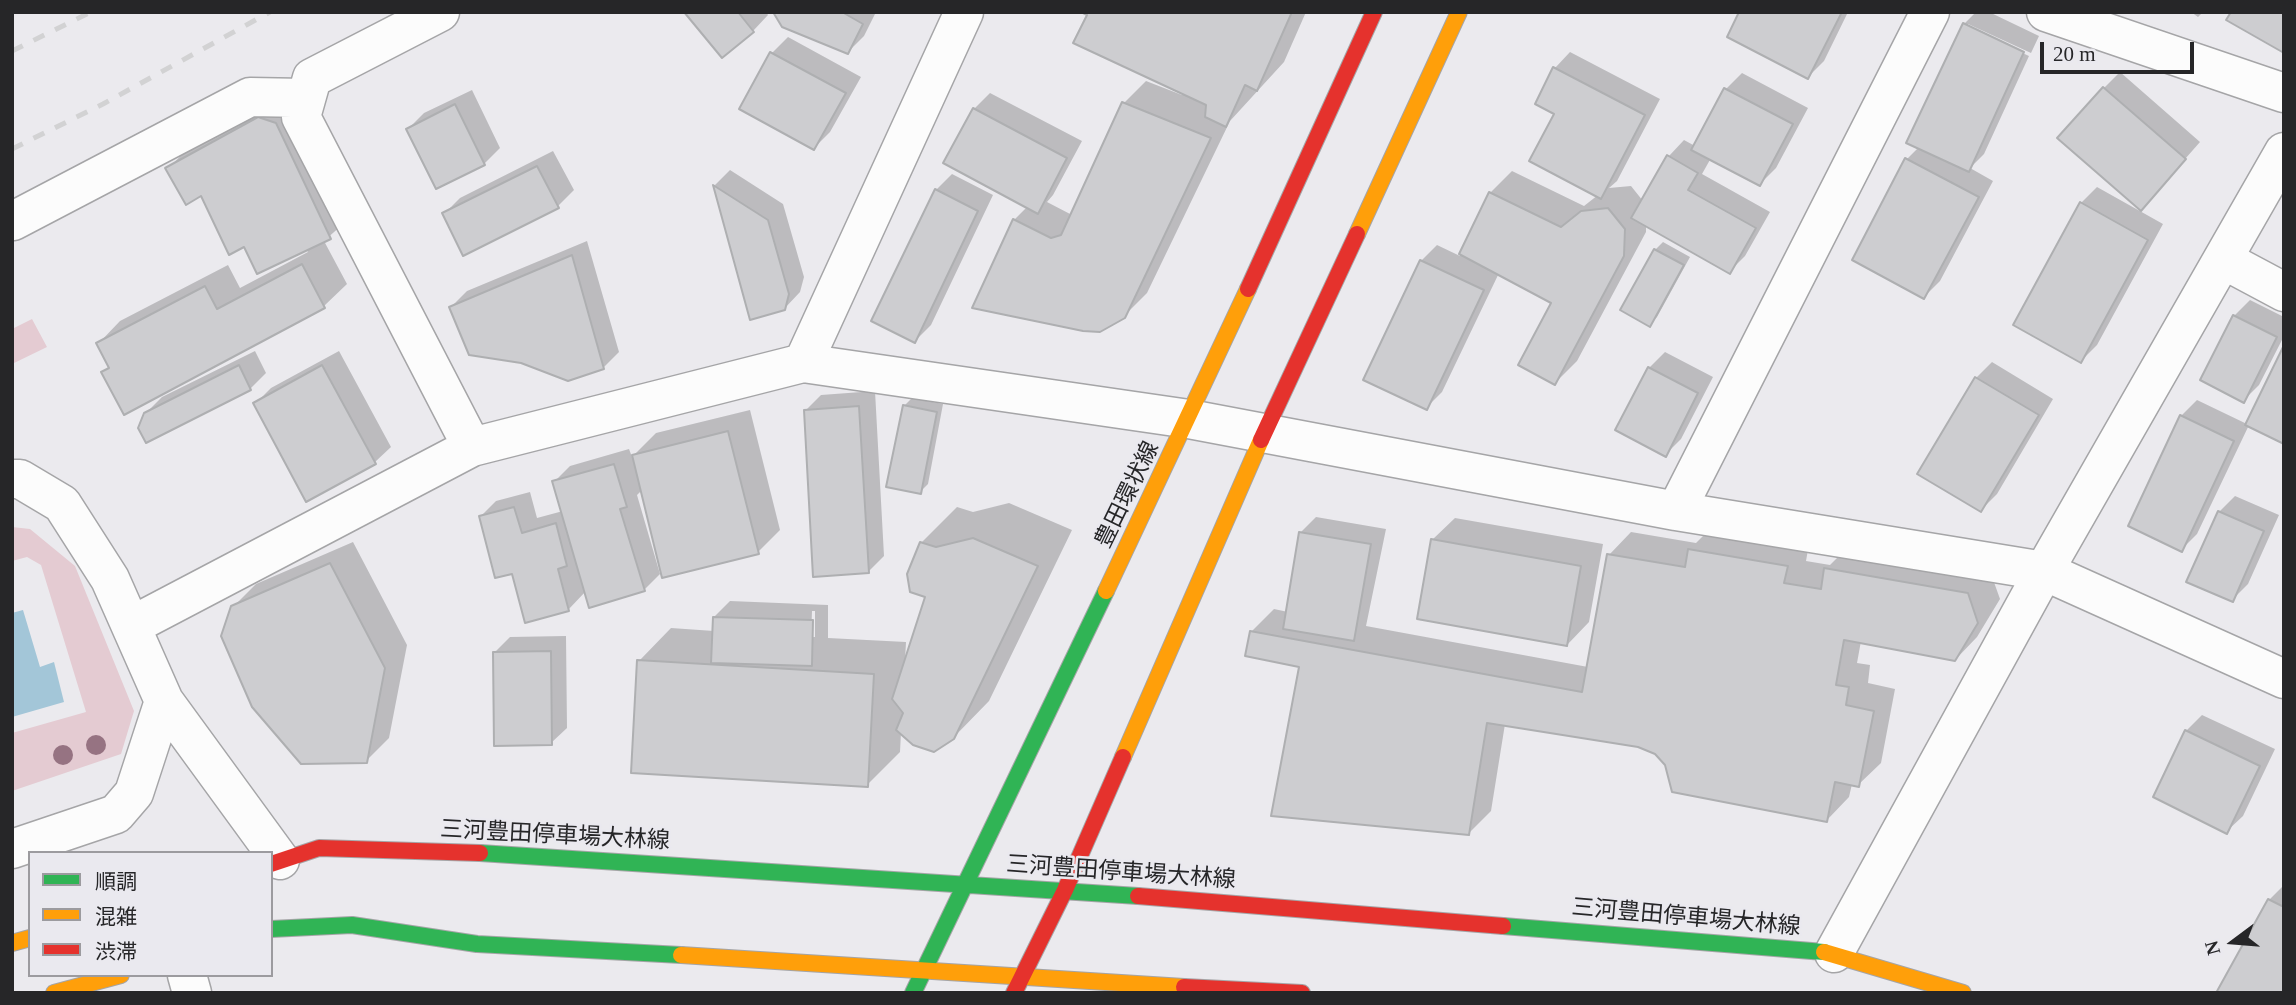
<!DOCTYPE html>
<meta charset="utf-8">
<style>
body{margin:0}
#map{position:relative;width:2296px;height:1005px;overflow:hidden;background:#ebeaee;font-family:"Times New Roman","Noto Sans JP",serif}
canvas{display:block}
.frame{position:absolute;inset:0;border:14px solid #262628;pointer-events:none}
.legend{position:absolute;left:28px;top:851px;width:245px;height:126px;box-sizing:border-box;background:#eae9ef;border:2px solid #9c9b9f;margin:0;padding:9px 12px;list-style:none;font-size:21px;color:#262628}
.legend li{display:flex;align-items:center;gap:14px;height:35px}
.legend b{width:35px;border:2px solid #9c9b9f}
.north{position:absolute;left:2198px;top:907px;width:70px;height:70px;-webkit-text-stroke:5px #eae9ef;paint-order:stroke;rotate:254deg;font-size:19px;font-weight:700;line-height:28px;text-align:center;color:#262628}
.north::after{content:'';display:block;margin:auto;width:24px;height:32px;background:#262628;clip-path:polygon(50% 0,100% 100%,50% 72%,0 100%)}
.scale{position:absolute;left:2040px;top:42px;width:154px;height:32px;box-sizing:border-box;border:4px solid #262628;border-top:0;padding-left:9px;font-size:21px;line-height:24px;white-space:nowrap;color:#262628;-webkit-text-stroke:5px #eae9ef;paint-order:stroke}
</style>
<div id="map">
<canvas width="2296" height="1005"></canvas>
<div class="frame"></div>
<ul class="legend">
<li><b style="height:9px;background:#30b455"></b>順調</li>
<li><b style="height:9px;background:#ff9f0a"></b>混雑</li>
<li><b style="height:9px;background:#e5322d"></b>渋滞</li>
</ul>
<div class="north">N</div>
<div class="scale">20 m</div>
</div>
<script>
const context = document.querySelector('canvas').getContext('2d');
context.lineJoin = 'round';
function fillPath(path, color) {
  context.fillStyle = color;
  context.fill(path, 'evenodd');
}
function strokePath(path, color, width, dash) {
  context.strokeStyle = color;
  context.lineWidth = width;
  context.lineCap = dash ? 'butt' : 'round';
  context.setLineDash(dash || []);
  context.stroke(path);
}
function write(font, color, halo, rows, align = 'center') {
  context.font = font + ' "Times New Roman","Noto Sans JP",serif';
  context.lineWidth = 5;
  context.setLineDash([]);
  context.textBaseline = 'middle';
  context.strokeStyle = halo;
  context.fillStyle = color;
  for (const [text, x, y, turn = 0] of rows) {
    context.save();
    context.translate(x, y);
    context.rotate((+turn || 0) * Math.PI / 180);
    context.textAlign = isNaN(turn) ? turn : align;
    if (halo) context.strokeText(text, 0, 0);
    context.fillText(text, 0, 0);
    context.restore();
  }
}
fillPath(new Path2D(`
 M32,319L47,347L12,364V329Z
 M12,527L30,529L75,566L134,711L121,754L12,791V733L86,712L41,565L27,557L12,561Z`), '#e4cbd2');
fillPath(new Path2D(`
 M23,610L40,667L54,662L64,702L12,717V613Z`), '#a3c6d8');
fillPath(new Path2D(`
 M686,12H766L768,15L753,31Z
 M775,12H876L864,36L848,52Z
 M1085,12H1306L1284,62L1230,121L1147,293L1124,316L1014,220L1028,206L974,109L990,93L1082,141L1053,195L1047,202L1072,215L1124,103L1146,81L1182,95L1183,93Z
 M1741,12H1848L1824,61L1808,77Z
 M1976,12H1989L2039,36L2031,53L1968,24V28L2029,56L1984,154L1970,168L1993,181L1940,281L1924,297L1907,159L1919,147L1964,24Z
 M2191,12H2203L2198,17Z
 M788,37L861,77L830,132L814,148L772,53Z
 M1570,52L1660,99L1617,181L1609,188L1631,186L1643,201L1669,156L1684,140L1695,146L1726,89L1742,73L1808,108L1776,168L1760,184L1711,158L1702,174L1770,212L1745,256L1729,272L1646,225V232L1577,361L1555,383L1553,303L1499,273L1442,392L1426,408L1421,261L1437,245L1460,256L1490,193L1512,171L1584,206L1598,195L1556,113L1555,68Z
 M2120,72L2200,142L2141,209L2104,88Z
 M472,90L500,148L484,164L408,129L424,113Z
 M282,95L352,216L324,241L347,284L324,306L125,413L103,372L110,366L98,344L120,321L228,265L240,288L308,252L306,249L245,244L202,194L168,169L190,146Z
 M553,151L574,190L558,206L444,214L460,198Z
 M730,170L783,204L804,277L800,292L784,309L751,318L715,185Z
 M952,174L993,195L931,325L915,341L936,190Z
 M2097,187L2163,224L2097,345L2081,361V203Z
 M587,241L619,352L603,368L451,307L467,291Z
 M1663,242L1690,257L1657,317L1649,325L1655,250Z
 M2250,300L2284,317V336L2259,385L2243,401L2234,316Z
 M255,351L266,373L250,389L145,414L162,397Z
 M339,351L391,447L375,462L307,500L255,404L271,388Z
 M1665,352L1713,377L1681,439L1665,455L1649,368Z
 M1992,362L2053,399L1997,494L1981,510L1919,473L1976,378Z
 M875,391L884,556L868,572L805,411L821,395Z
 M912,398L943,404L928,484L920,492L904,406Z
 M2197,400L2249,425L2197,534L2181,550L2130,525L2181,416Z
 M750,410L780,530L758,552L642,490L637,495L660,574L644,590L586,591L568,610L513,572L480,517L496,501L530,492L537,518L563,511L554,482L570,466L629,449L632,457L656,433Z
 M2235,496L2279,515L2248,584L2232,600L2219,512Z
 M1009,503L1072,530L989,701L953,738L901,732L900,752L867,785L639,661L671,628L714,631V617L730,601L828,605V638L906,642L905,661L927,596L921,543L957,507L973,512ZM812,611H815V637H811Z
 M1316,517L1386,529L1366,626L1588,667L1609,555L1631,532L1696,543L1712,527L1809,544L1806,561L1830,565L1848,547L1990,571L2000,599L1977,637L1955,660L1861,641L1857,663L1870,665L1868,683L1895,689L1881,763L1858,785L1852,784L1849,797L1827,820L1667,764L1656,753L1638,746L1505,724L1491,811L1469,833L1301,666L1251,632L1274,609L1288,612L1300,533Z
 M1455,518L1603,544L1589,622L1567,645L1432,540Z
 M353,542L407,645L389,738L366,761L233,607L256,584Z
 M566,636L567,728L551,743L494,653L510,637Z
 M2202,715L2275,749L2243,816L2227,831L2155,796L2186,731Z
 M2284,885V993L2269,900Z`), '#0003');
const building = new Path2D(`
 M684,12H738L754,32L722,58Z
 M773,12H842L863,24L848,54L782,27Z
 M1081,12H1292L1257,91L1245,85L1226,127L1205,117L1206,105L1073,43L1087,15Z
 M1739,12H1842L1808,79L1727,37Z
 M2231,12H2284V53L2226,20Z
 M1963,23L2024,52L1969,172L1906,143Z
 M770,52L846,93L814,150L739,109Z
 M1553,67L1645,115L1601,199L1529,161L1554,114L1535,104Z
 M2103,87L2186,159L2141,211L2057,138Z
 M1724,88L1793,124L1760,186L1691,150Z
 M1122,102L1211,138L1125,318L1100,332L1083,331L972,308L1013,219L1051,238L1061,235Z
 M455,104L485,165L436,189L406,129Z
 M973,108L1067,158L1038,214L943,163Z
 M258,117L276,123L331,239L257,274L244,247L229,255L201,196L186,205L165,168Z
 M1667,155L1698,173L1688,190L1756,228L1730,274L1631,218Z
 M1905,158L1979,197L1924,299L1852,260Z
 M537,166L559,208L463,256L442,213Z
 M713,185L768,220L789,294L785,310L750,320Z
 M935,189L978,211L915,343L871,321Z
 M1489,192L1561,227L1581,211L1608,208L1625,229L1624,256L1555,385L1518,365L1551,303L1459,254Z
 M2080,202L2148,240L2081,363L2013,325Z
 M1654,249L1684,265L1650,327L1620,310Z
 M572,255L604,369L568,381L521,363L469,355L449,307Z
 M1420,260L1484,290L1427,410L1363,380Z
 M302,264L325,308L124,415L101,372L109,368L96,343L205,286L217,309Z
 M2233,315L2277,337L2244,403L2200,380Z
 M2284,345V444L2245,425Z
 M239,365L251,390L146,443L138,428L144,413Z
 M322,365L376,464L306,502L253,403Z
 M1648,367L1698,393L1666,457L1615,430Z
 M1975,377L2039,415L1981,512L1917,474Z
 M903,405L937,412L921,494L886,487Z
 M859,406L869,573L813,577L804,410Z
 M2180,415L2234,441L2182,552L2128,526Z
 M728,431L759,554L662,578L632,455Z
 M614,464L627,507L620,509L645,591L589,608L552,481Z
 M514,507L522,533L556,523L567,566L558,569L569,611L525,623L512,574L495,578L479,516Z
 M2218,511L2264,531L2233,602L2186,582Z
 M1299,532L1371,544L1354,641L1283,629Z
 M973,538L1038,566L954,739L934,752L913,745L896,730L903,713L892,699L925,597L910,592L907,574L920,542L936,547Z
 M1431,539L1581,566L1567,646L1417,619Z
 M1688,549L1788,566L1784,583L1821,589L1824,568L1968,593L1978,623L1955,661L1844,640L1836,685L1849,687L1846,705L1874,711L1859,787L1835,782L1827,822L1672,792L1665,765L1655,754L1638,747L1487,723L1469,835L1271,816L1299,667L1245,656L1250,631L1582,692L1607,554L1685,567Z
 M330,563L385,668L367,763L301,764L252,707L221,636L231,606Z
 M713,617L813,620L812,666L711,663Z
 M551,651L552,745L494,746L493,652Z
 M637,660L874,674L868,787L631,773Z
 M2185,730L2260,766L2227,834L2153,797Z
 M2268,899L2284,907V993H2216Z`);
fillPath(building, '#cdcdd0');
strokePath(building, '#aeafb1', 2);
const street = new Path2D(`
 M440,12L312,78L301,117L472,447
 M2046,12L2284,93
 M13,221L250,97L306,98
 M2224,260L2284,292
 M803,363L964,12
 M12,479H20L62,504L110,579L164,701L280,860
 M1676,511L1930,12
 M131,626L472,447L803,363L1189,419L1676,511L2044,571L2284,679
 M12,849L116,814L134,793L164,701
 M1834,953L2044,571L2284,152
 M187,975L192,993`);
const fast = new Path2D(`
 M480,853L1138,896
 M1503,926L1824,952
 M271,929L352,925L477,944L681,955
 M913,993L1106,591`);
const slow = new Path2D(`
 M1357,234L1459,12
 M1106,591L1248,289
 M1123,757L1261,440
 M12,943L30,938
 M1824,952L1963,993
 M681,955L1184,987
 M54,993L121,975`);
const jam = new Path2D(`
 M1248,289L1374,12
 M1261,440L1357,234
 M271,864L319,848L480,853
 M1138,896L1503,926
 M1184,987L1302,993
 M1014,993L1065,890L1123,757`);
strokePath(street, '#a5a5a7', 41);
strokePath(fast, '#a5a5a7', 18);
strokePath(slow, '#a5a5a7', 18);
strokePath(jam, '#a5a5a7', 18);
strokePath(street, '#fcfcfc', 38);
strokePath(fast, '#30b455', 16);
strokePath(slow, '#ff9f0a', 16);
strokePath(jam, '#e5322d', 16);
strokePath(new Path2D(`
 M12,51L91,12
 M12,149L103,104L270,12`), '#d2d2d3', 5, [12, 12]);
context.fillStyle = '#967382';
for (const [x, y] of [
 [96,745],
 [63,755]
]) {
  context.beginPath();
  context.arc(x, y, 10, 0, 2 * Math.PI);
  context.fill();
}
write('23px', '#262628', '#eae9ef', [
 ["豊田環状線",1128,495,-64],
 ["三河豊田停車場大林線",555,836,3],
 ["三河豊田停車場大林線",1121,873,4],
 ["三河豊田停車場大林線",1686,918,5]
]);
</script>
